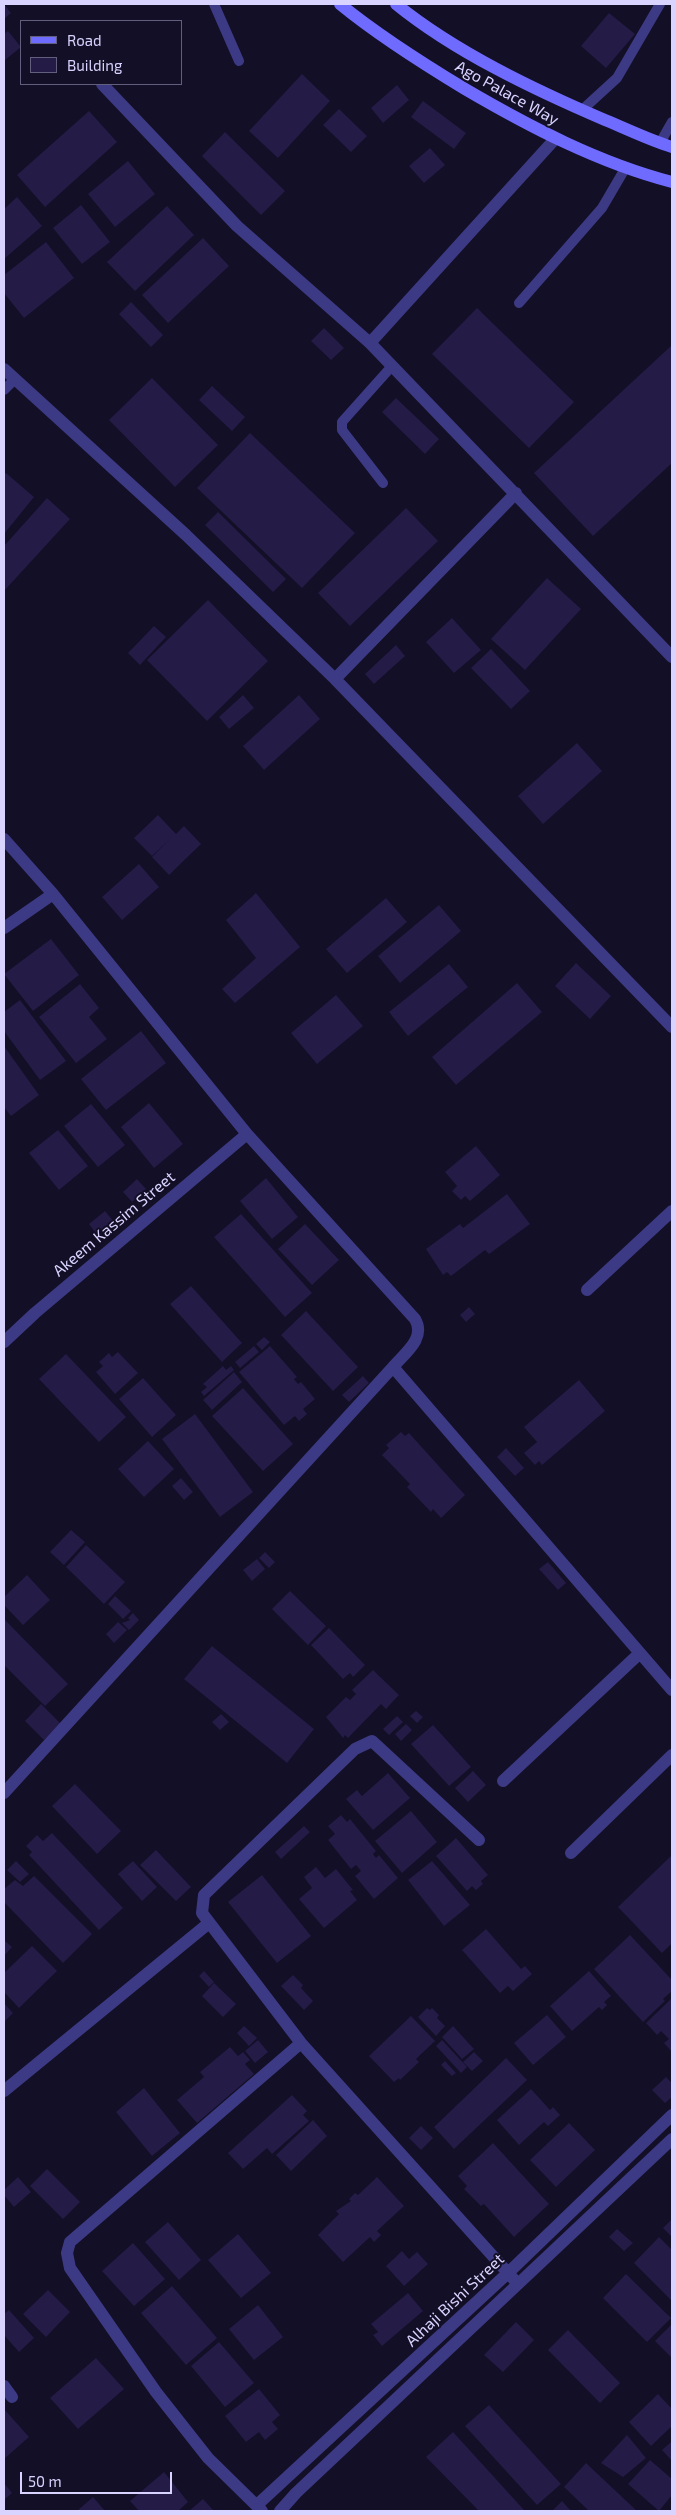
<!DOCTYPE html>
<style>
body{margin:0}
#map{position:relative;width:676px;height:2515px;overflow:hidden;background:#130f26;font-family:"Exo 2",sans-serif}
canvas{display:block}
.frame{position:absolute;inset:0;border:5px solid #d9d4ff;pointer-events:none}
.legend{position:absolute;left:20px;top:20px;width:162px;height:65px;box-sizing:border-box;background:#130f26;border:1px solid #625e7d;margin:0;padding:6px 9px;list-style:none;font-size:15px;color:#d9d4ff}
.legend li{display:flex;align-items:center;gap:10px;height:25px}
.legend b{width:25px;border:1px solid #625e7d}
.scale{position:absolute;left:20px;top:2472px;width:152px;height:22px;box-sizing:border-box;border:2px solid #d9d4ff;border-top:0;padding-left:6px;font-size:15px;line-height:18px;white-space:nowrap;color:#d9d4ff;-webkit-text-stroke:4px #130f26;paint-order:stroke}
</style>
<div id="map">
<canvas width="676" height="2515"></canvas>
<div class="frame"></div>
<ul class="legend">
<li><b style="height:6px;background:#6f6bff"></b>Road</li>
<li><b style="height:14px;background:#241b47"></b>Building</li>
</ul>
<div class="scale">50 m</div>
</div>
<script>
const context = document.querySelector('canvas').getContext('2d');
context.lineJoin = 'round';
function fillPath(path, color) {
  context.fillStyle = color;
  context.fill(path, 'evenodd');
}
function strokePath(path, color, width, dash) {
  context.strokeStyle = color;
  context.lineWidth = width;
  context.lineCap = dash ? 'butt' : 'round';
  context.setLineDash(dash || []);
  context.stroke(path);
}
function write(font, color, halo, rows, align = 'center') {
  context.font = font + ' "Exo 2",sans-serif';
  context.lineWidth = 4;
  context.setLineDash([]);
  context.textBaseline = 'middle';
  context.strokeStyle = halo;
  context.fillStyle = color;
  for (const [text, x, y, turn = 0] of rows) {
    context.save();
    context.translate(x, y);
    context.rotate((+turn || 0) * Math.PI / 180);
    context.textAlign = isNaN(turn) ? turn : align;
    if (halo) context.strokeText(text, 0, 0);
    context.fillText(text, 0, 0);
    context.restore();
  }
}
fillPath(new Path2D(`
 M4,4L11,13L4,19Z
 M609,13L635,34L606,68L581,46Z
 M8,31L21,47L4,61V34Z
 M302,74L330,101L278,158L249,131Z
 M397,85L409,100L383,123L371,108Z
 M423,101L466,133L454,149L411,117Z
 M339,109L367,136L351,152L323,125Z
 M89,111L117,142L45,207L17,175Z
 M225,132L285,191L261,215L202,156Z
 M430,148L445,165L424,183L409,166Z
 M128,161L155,194L115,227L88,194Z
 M17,197L42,226L4,259V209Z
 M81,205L110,242L82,264L53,228Z
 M167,206L194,235L135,291L107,262Z
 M203,238L229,266L168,323L142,295Z
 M46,242L74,278L24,318L4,293V275Z
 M131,302L163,335L151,347L119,314Z
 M477,308L574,402L529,448L432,354Z
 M324,328L344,348L331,360L311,341Z
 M672,345V463L593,536L534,473Z
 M152,378L218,445L175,487L109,420Z
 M212,386L245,417L232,431L199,400Z
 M396,398L439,439L425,454L382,412Z
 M250,433L355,533L302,588L197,488Z
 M6,473L34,497L4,534V475Z
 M47,498L70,519L4,591V546Z
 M406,508L438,541L350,626L318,593Z
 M218,512L286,579L273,592L205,525Z
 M547,578L581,609L525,670L491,639Z
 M208,600L268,661L207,721L147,660Z
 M452,618L481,650L454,673L426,642Z
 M154,626L166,637L140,665L128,653Z
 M396,645L405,656L374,684L365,674Z
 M491,649L530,691L511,709L471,668Z
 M243,695L254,708L229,729L219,717Z
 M299,695L320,719L264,770L243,746Z
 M577,743L602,771L543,824L518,796Z
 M158,815L176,834L184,826L201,844L169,875L152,857L170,839L152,856L134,838Z
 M139,864L159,887L122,920L102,897Z
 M256,893L300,947L235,1003L222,989L256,958L226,920Z
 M386,898L407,922L347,973L326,949Z
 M439,905L461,931L400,983L378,956Z
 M51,939L79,975L33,1011L4,974Z
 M576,963L611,996L590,1019L555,986Z
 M449,964L468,987L408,1036L389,1012Z
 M517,983L542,1012L456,1085L432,1057Z
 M80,984L99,1008L89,1017L107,1039L76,1063L39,1017Z
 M336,995L363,1026L317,1064L291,1033Z
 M20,1000L66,1061L40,1080L4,1031V1012Z
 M141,1031L166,1063L106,1110L81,1079Z
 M4,1046L39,1095L11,1116L4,1107Z
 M149,1103L183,1144L154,1168L121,1127Z
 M91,1104L125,1145L98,1167L64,1126Z
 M58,1130L88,1166L59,1190L29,1153Z
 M476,1146L500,1175L470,1201L465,1196L461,1200L452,1191L457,1186L445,1172Z
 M266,1178L298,1217L272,1239L240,1201Z
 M137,1179L146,1189L132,1202L123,1192Z
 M507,1194L530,1224L489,1254L485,1250L451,1276L447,1272L443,1275L426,1249L460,1224L463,1228Z
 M105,1211L115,1223L98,1236L89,1224Z
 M241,1214L312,1293L285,1317L214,1237Z
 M305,1224L339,1260L312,1285L278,1249Z
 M191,1286L242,1343L222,1362L170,1304Z
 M469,1307L475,1314L466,1322L460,1315Z
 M306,1311L358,1367L333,1391L281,1335Z
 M264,1337L270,1342L262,1350L256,1344Z
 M254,1346L259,1352L240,1368L235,1362Z
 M270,1346L297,1377L294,1379L298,1384L301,1382L315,1399L303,1409L307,1414L299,1421L295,1416L284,1425L239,1372Z
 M118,1352L138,1373L115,1394L96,1372L103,1366L99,1362L109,1353L112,1357Z
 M66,1354L126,1417L99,1442L39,1379Z
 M223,1366L226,1370L231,1366L234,1370L204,1396L201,1392L207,1387L203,1384Z
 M234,1372L242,1382L212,1410L203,1400Z
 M363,1376L369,1383L349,1402L342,1395Z
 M143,1378L176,1415L152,1437L119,1399Z
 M579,1380L605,1411L542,1465L539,1461L535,1465L524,1453L537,1442L524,1427Z
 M243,1388L293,1444L263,1471L212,1416Z
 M195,1414L253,1492L220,1517L162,1439Z
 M401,1432L405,1436L409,1433L465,1495L441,1518L433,1509L431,1512L407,1487L410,1484L382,1455L389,1448L386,1445Z
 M148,1441L174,1469L144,1497L118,1469Z
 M506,1448L524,1468L515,1476L497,1457Z
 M181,1478L193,1492L184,1500L172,1486Z
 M71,1530L85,1542L64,1565L50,1552Z
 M86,1545L125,1582L104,1604L66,1567Z
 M265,1552L275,1562L269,1568L259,1558Z
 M257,1559L265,1569L252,1581L243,1570Z
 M548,1562L566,1583L558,1590L539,1569Z
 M27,1575L50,1600L23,1625L4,1605V1597Z
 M290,1591L326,1626L308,1645L272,1609Z
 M115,1596L131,1611L123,1619L108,1604Z
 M133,1613L139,1620L129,1630L122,1623L130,1620L128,1618Z
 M4,1619L68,1684L45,1706L4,1665Z
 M118,1622L127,1630L114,1643L106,1634Z
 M329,1628L365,1665L353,1677L350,1673L343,1679L311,1645Z
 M212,1646L314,1729L287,1763L184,1679Z
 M373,1670L399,1695L386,1709L381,1704L348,1738L345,1735L343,1738L326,1717L346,1697L350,1700L356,1694L352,1690Z
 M41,1704L61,1724L44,1740L25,1721Z
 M416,1711L423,1717L417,1723L410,1716Z
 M221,1714L229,1722L220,1730L212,1722Z
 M397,1716L403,1722L389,1735L383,1729Z
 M406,1724L412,1730L401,1741L395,1734Z
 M433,1725L471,1767L449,1786L411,1744Z
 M473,1771L486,1785L468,1802L455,1788Z
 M388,1773L410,1798L373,1830L346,1799L357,1790L362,1796Z
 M75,1784L121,1831L97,1854L52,1806Z
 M411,1811L437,1842L402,1873L375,1841Z
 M341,1815L347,1822L350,1819L376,1851L373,1854L376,1858L379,1855L398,1878L374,1899L355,1876L361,1871L356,1865L351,1869L328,1840L335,1834L328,1826Z
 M304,1826L310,1832L281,1859L275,1852Z
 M52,1833L123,1908L99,1930L29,1855L32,1852L26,1846L37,1835L43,1841Z
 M456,1838L488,1875L481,1881L483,1884L476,1890L472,1886L467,1891L436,1856Z
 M156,1850L191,1887L176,1901L140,1865Z
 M672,1855V1943L662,1953L618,1907Z
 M16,1861L29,1874L20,1882L7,1870Z
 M133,1861L157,1887L142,1901L118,1874Z
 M432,1861L470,1905L444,1926L408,1880Z
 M316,1867L325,1878L336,1869L353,1890L350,1891L357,1900L324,1928L299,1899L312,1888L304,1877Z
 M262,1875L311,1936L277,1963L228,1902Z
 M34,1876L92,1934L63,1963L4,1902V1889L15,1880L23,1886Z
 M486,1929L521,1969L525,1966L532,1974L513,1991L508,1986L500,1993L462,1950Z
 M630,1935L672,1980V1991L663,1999L665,2001L643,2022L594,1969Z
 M4,1940L12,1947L4,1956Z
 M32,1946L57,1971L19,2008L4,1992V1973Z
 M204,1971L214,1982L209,1987L199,1976Z
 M589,1971L611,1996L604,2002L607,2005L602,2010L599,2007L572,2031L550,2006Z
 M293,1975L303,1985L301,1988L313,2001L304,2010L281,1986Z
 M214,1983L236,2004L223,2017L202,1996Z
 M672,1998V2052L664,2043L669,2039L661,2031L657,2035L646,2023Z
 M4,2003L13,2013L4,2022Z
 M427,2008L430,2010L432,2008L439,2015L437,2018L445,2026L436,2036L418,2017Z
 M547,2015L566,2037L533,2065L514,2043Z
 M411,2016L435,2041L416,2059L419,2062L400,2080L399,2078L394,2082L369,2056Z
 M244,2026L257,2038L249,2046L237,2033Z
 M453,2026L474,2049L462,2059L442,2037Z
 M258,2040L268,2052L255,2063L245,2051Z
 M442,2040L467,2067L461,2073L436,2046Z
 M230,2047L238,2056L243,2052L250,2060L245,2064L254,2074L197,2123L177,2100L204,2077L200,2072Z
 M474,2052L483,2061L472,2071L463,2062Z
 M506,2058L527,2080L454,2149L434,2127Z
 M445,2061L456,2073L452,2076L441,2065Z
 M666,2077L672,2083V2097L665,2103L652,2090Z
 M144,2088L180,2133L152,2156L116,2112Z
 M531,2089L550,2110L553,2107L560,2115L548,2126L544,2122L519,2145L497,2120Z
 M292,2095L307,2111L303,2115L309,2121L272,2154L267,2148L243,2169L228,2153Z
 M313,2120L327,2136L291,2171L276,2155Z
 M569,2123L595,2150L556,2187L530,2160Z
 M421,2126L433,2138L421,2150L409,2138Z
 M493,2143L549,2204L514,2237L484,2204L481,2206L464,2189L467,2186L458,2176Z
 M47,2169L80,2202L63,2219L30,2186Z
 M18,2177L31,2192L14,2207L4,2195V2190Z
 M377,2177L404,2206L377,2231L381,2235L374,2242L370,2237L343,2262L318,2235L339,2214L336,2211L351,2201L349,2199L355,2193L358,2195Z
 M672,2219V2237L663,2228Z
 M168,2222L201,2260L179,2280L145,2242Z
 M617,2229L633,2243L624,2251L609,2237Z
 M238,2234L271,2273L241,2298L208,2260Z
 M659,2237L672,2250V2301L634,2263Z
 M133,2243L165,2279L134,2306L102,2271Z
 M402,2251L409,2259L417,2252L428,2264L404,2286L386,2266Z
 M626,2274L671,2318L647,2342L603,2298Z
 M172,2286L217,2338L186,2365L141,2313Z
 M48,2290L70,2312L46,2337L23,2314Z
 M408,2293L423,2311L382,2346L373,2335L378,2332L371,2324Z
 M258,2305L283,2337L254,2360L229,2329Z
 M9,2310L34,2338L19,2352L4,2335V2314Z
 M516,2322L534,2340L503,2372L484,2355Z
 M672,2324V2358L655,2341Z
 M568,2330L620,2383L600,2403L548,2350Z
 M219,2342L254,2383L225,2407L191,2366Z
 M96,2358L124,2389L78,2429L50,2398Z
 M259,2389L280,2415L272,2422L278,2429L265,2440L259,2432L246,2442L225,2416Z
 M658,2394L672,2409V2426L651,2446L629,2422Z
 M489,2405L561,2484L537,2505L465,2426Z
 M4,2409L29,2437L4,2459Z
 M453,2432L525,2511H479L426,2457Z
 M627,2435L646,2458L623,2477L601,2463Z
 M672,2441V2461L662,2450Z
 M650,2460L672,2479V2495L659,2511L628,2484Z
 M586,2463L637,2511H589L564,2487Z
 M164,2472L188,2502L178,2511H139L130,2501Z
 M4,2483L12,2493L4,2500Z
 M93,2497L105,2511H77Z
 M203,2499L214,2511H189Z
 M562,2501L571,2511H552Z`), '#241b47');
strokePath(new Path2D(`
 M214,4L239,61
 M582,110L617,78L660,4
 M660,143L672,122
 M519,303L602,208L626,167
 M4,390L14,380
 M383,483L342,430V422L392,366`), '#3d3a85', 10);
strokePath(new Path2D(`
 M102,84L237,226L370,343L672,657
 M370,343L555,139
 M4,369L186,535L335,679L672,1027
 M335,679L516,493
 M4,839L53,894L247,1134L415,1319C426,1338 406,1352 393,1367L4,1793
 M4,928L53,894
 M587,1290L672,1211
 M4,1342L35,1313L247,1134
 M393,1367L672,1690
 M503,1781L640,1653
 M479,1840L372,1741L355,1749L204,1895L202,1913L301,2043L518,2284
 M571,1853L672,1755
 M4,2091L209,1923
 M4,2386L12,2397
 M257,2505L508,2273L672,2115
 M262,2511L208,2458L156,2392L70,2268L67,2253L70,2242L301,2043
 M280,2511L296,2493L672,2139`), '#3d3a85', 12);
strokePath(new Path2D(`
 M340,4C379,36 422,63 465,89C530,127 599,163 672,182
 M396,4C455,52 535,90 605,120C627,129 649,140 672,147`), '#6f6bff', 12);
write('16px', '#d9d4ff', '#130f26', [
 ["Ago Palace Way",507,93,29],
 ["Akeem Kassim Street",114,1224,-40],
 ["Alhaji Bishi Street",455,2300,-43]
]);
</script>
